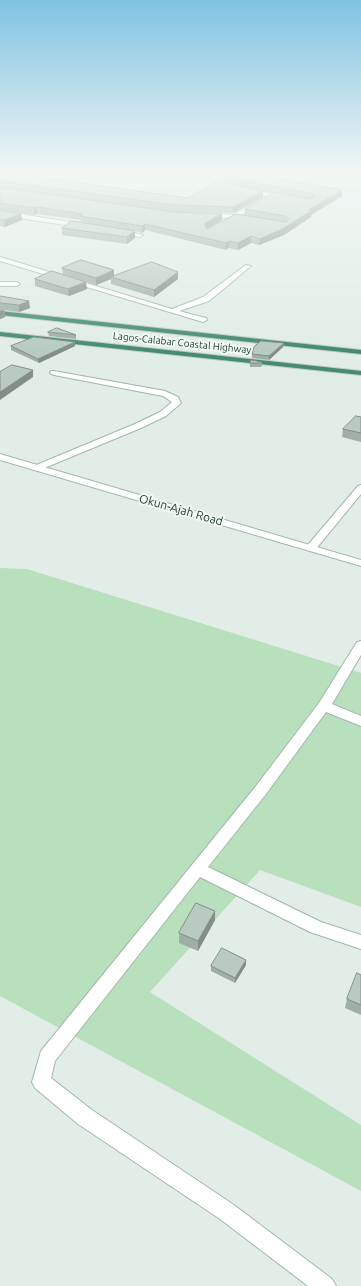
<!DOCTYPE html>
<style>
body{margin:0}
canvas{display:block;background:#e1ede6}
</style>
<canvas width="361" height="1286"></canvas>
<script>
const context = document.querySelector('canvas').getContext('2d');
context.lineJoin = 'round';
function fillPath(path, color) {
  context.fillStyle = color;
  context.fill(path, 'evenodd');
}
function strokePath(path, color, width, dash) {
  context.strokeStyle = color;
  context.lineWidth = width;
  context.lineCap = dash ? 'butt' : 'round';
  context.setLineDash(dash || []);
  context.stroke(path);
}
function write(font, color, halo, rows, align = 'center') {
  context.font = font + ' Ubuntu,sans-serif';
  context.lineWidth = 4;
  context.setLineDash([]);
  context.textBaseline = 'middle';
  context.strokeStyle = halo;
  context.fillStyle = color;
  for (const [text, x, y, turn = 0] of rows) {
    context.save();
    context.translate(x, y);
    context.rotate((+turn || 0) * Math.PI / 180);
    context.textAlign = isNaN(turn) ? turn : align;
    if (halo) context.strokeText(text, 0, 0);
    context.fillText(text, 0, 0);
    context.restore();
  }
}
fillPath(new Path2D(`
 M0,568L27,569L361,673V907L260,870L150,992L361,1125V1191L0,996Z`), '#b8e0bd');
const minor = new Path2D(`
 M247,188L275,195L236,218L205,217L202,215L205,213L233,215L267,196L245,191V189Z
 M0,211L84,224L87,226L84,228L0,215Z
 M120,230L143,235L140,237L118,233L117,232Z
 M0,257L172,309L203,297L246,265L251,266L209,301L179,311L206,318L207,320L203,322L0,261Z
 M0,282H17L20,284L17,286H0Z
 M51,371H54L165,391L178,397L181,403L166,416L141,428L37,471L32,468L34,466L135,424L160,412L172,402L163,396L54,375L50,373Z
 M361,485V494L315,550H307L306,548L307,546L358,486Z
 M361,641V655L332,704L361,716V726L326,712L266,794L208,867L321,922L361,935V949L310,932L200,877L55,1061L51,1078L92,1110L234,1205L332,1279L336,1286H308L220,1219L78,1124L35,1088L32,1082L41,1051L256,786L319,703L357,642Z`);
const tertiary = new Path2D(`
 M0,454L361,560V566L0,460Z`);
const trunk = new Path2D(`
 M0,311L361,350V354L0,315Z
 M0,332L361,371V375L0,336Z`);
strokePath(minor, '#a3b6ac', 2);
strokePath(tertiary, '#a3b6ac', 2);
strokePath(trunk, '#c0cac6', 2);
fillPath(minor, '#fff');
fillPath(tertiary, '#fff');
fillPath(trunk, '#448b70');
fillPath(new Path2D(`
 M0,172L188,198L221,182L263,191V197L233,213L174,212L0,187Z
 M224,177L342,196L311,215V217L284,235L259,245L251,243L238,250L228,248L226,250L145,230L142,233L135,231V238L127,244L62,235V228L119,229L81,222L80,220L37,214L34,215L0,210V187L222,220L207,229L244,215L245,209L273,193L224,183Z
 M0,210L22,220L5,227L0,226Z
 M62,268L114,270V276L178,272V279L154,297L111,284V279L96,285L63,274Z
 M35,279L87,289L69,296L35,286Z
 M0,296L30,308L19,312L4,310L5,317L0,319Z
 M48,332L76,335V339L49,336Z
 M75,342V346L39,363L11,350V346Z
 M284,343L283,347L269,360L252,358V354Z
 M262,362V366L261,367H250V363Z
 M361,417V442L342,437L343,429Z
 M215,920L198,951L179,943V933Z
 M246,960V965L235,983L211,971V966Z
 M361,975V1015L345,1008L347,999Z`), '#9fafa6');
fillPath(new Path2D(`
 M342,190V196L311,215V217L284,235L259,245L260,239Z
 M263,191V197L233,213V207Z
 M37,207V214L34,215V208Z
 M21,214L22,220L5,227L4,220Z
 M222,214V220L205,230V223Z
 M145,224V230L142,233V226Z
 M135,231V238L127,244V237Z
 M251,236V243L238,250V243Z
 M229,241L228,248L226,250V243Z
 M114,270V277H111V279L96,285V278Z
 M178,272V279L154,297V290Z
 M86,282L87,289L69,296L68,289Z
 M29,301L30,308L19,312V305Z
 M4,310L5,317L0,319V311Z
 M75,342V346L39,363L38,359Z
 M284,343L283,347L269,360V356Z
 M33,370V377L0,400V392Z
 M215,911V920L198,951V941Z
 M246,960V965L235,983V978Z`), '#828e87');
const building = new Path2D(`
 M234,171L342,190L309,210L311,211L284,228L260,239L251,236L238,243L229,241L226,243L145,224L142,226L80,216L82,214L37,207L34,208L0,203V187L174,212L222,214L205,223V226L207,229L236,214L286,222L289,219L285,216L245,209L274,192L310,199L315,196L314,194L224,177Z
 M0,172L188,198L220,179L221,182L263,191L233,207L174,205L0,181Z
 M0,210L21,214L4,220L0,219Z
 M72,221L135,231L127,237L62,228Z
 M81,260L114,270L96,278L62,268Z
 M152,262L178,272L154,290L111,277Z
 M52,271L86,282L68,289L35,279Z
 M0,296L29,301L19,305L0,303Z
 M57,328L76,335L48,332Z
 M34,337L75,342L38,359L11,346Z
 M261,341L284,343L269,356L252,354L254,347Z
 M251,360L262,362L261,363H250Z
 M12,365L33,370L0,392V372Z
 M356,416L361,417V433L343,429Z
 M196,903L215,911L198,941L179,933Z
 M222,948L246,960L235,978L211,966Z
 M357,973L361,975V1005L347,999Z`);
fillPath(building, '#b9cbc1');
strokePath(building, '#828e87', 1);
const sky = context.createLinearGradient(0, 0, 0, 350);
sky.addColorStop(0, '#7fc2e2');
sky.addColorStop(0.49, '#f2f7f4');
sky.addColorStop(1, '#f2f7f400');
context.fillStyle = sky;
context.fillRect(0, 0, 361, 350);
write('10px', '#1f4032', '#f2f9f4', [
 ["Lagos-Calabar Coastal Highway",182,343,6]
]);
write('12px', '#1f4032', '#f2f9f4', [
 ["Okun-Ajah Road",181,510,16]
]);
</script>
